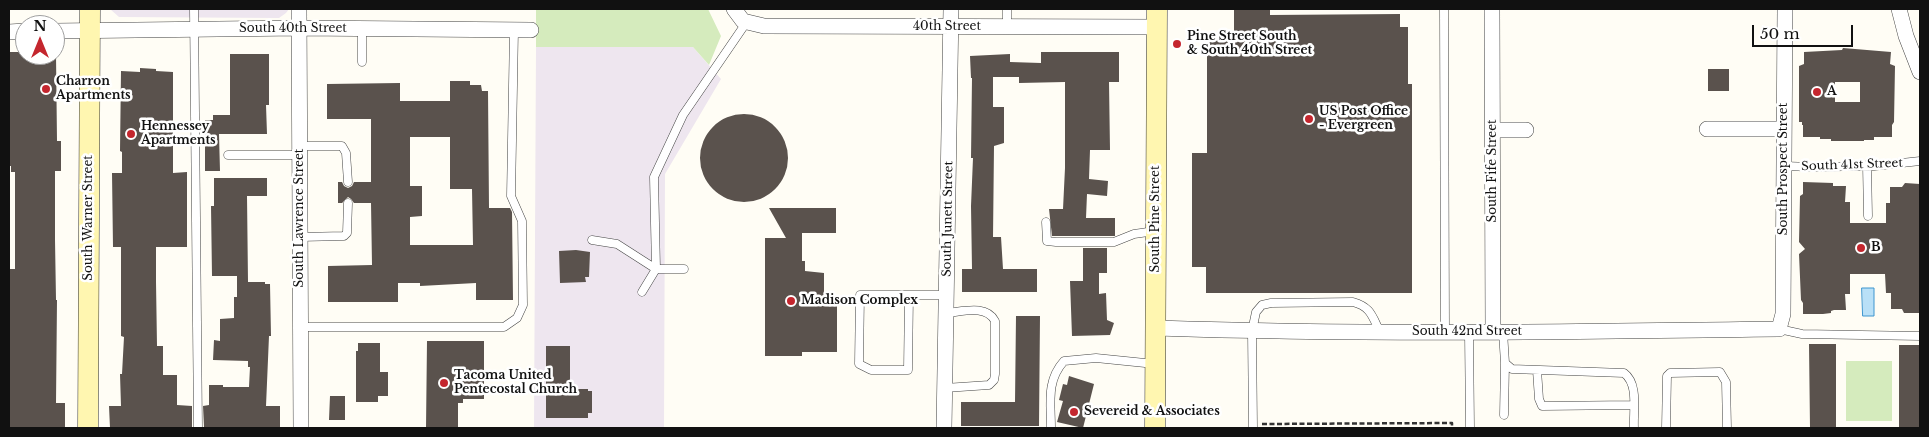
<!DOCTYPE html>
<style>
body{margin:0}
#map{position:relative;width:1929px;height:437px;overflow:hidden;background:#fffdf5;font-family:"Libre Baskerville",serif}
canvas{display:block}
.frame{position:absolute;inset:0;border:10px solid #111;pointer-events:none}
.north{position:absolute;left:15px;top:15px;width:50px;height:50px;box-sizing:border-box;background:#fff;border:1px solid #a0a0a0;border-radius:50%;rotate:0deg;font-size:14px;font-weight:700;line-height:20px;text-align:center;color:#111}
.north::after{content:'';display:block;margin:auto;width:18px;height:22px;background:#c4262e;clip-path:polygon(50% 0,100% 100%,50% 72%,0 100%)}
.scale{position:absolute;left:1752px;top:25px;width:101px;height:22px;box-sizing:border-box;border:2px solid #111;border-top:0;padding-left:6px;font-size:15px;line-height:18px;white-space:nowrap;color:#111;-webkit-text-stroke:4px #fff;paint-order:stroke}
</style>
<div id="map">
<canvas width="1929" height="437"></canvas>
<div class="frame"></div>
<div class="north">N</div>
<div class="scale">50 m</div>
</div>
<script>
const context = document.querySelector('canvas').getContext('2d');
context.lineJoin = 'round';
function fillPath(path, color) {
  context.fillStyle = color;
  context.fill(path, 'evenodd');
}
function strokePath(path, color, width, dash) {
  context.strokeStyle = color;
  context.lineWidth = width;
  context.lineCap = dash ? 'butt' : 'round';
  context.setLineDash(dash || []);
  context.stroke(path);
}
function write(font, color, halo, rows, align = 'center') {
  context.font = font + ' "Libre Baskerville",serif';
  context.lineWidth = 5;
  context.setLineDash([]);
  context.textBaseline = 'middle';
  context.strokeStyle = halo;
  context.fillStyle = color;
  for (const [text, x, y, turn = 0] of rows) {
    context.save();
    context.translate(x, y);
    context.rotate((+turn || 0) * Math.PI / 180);
    context.textAlign = isNaN(turn) ? turn : align;
    if (halo) context.strokeText(text, 0, 0);
    context.fillText(text, 0, 0);
    context.restore();
  }
}
fillPath(new Path2D(`
 M110,9H289L286,13L279,18L119,17Z
 M536,47H693L721,79L665,174L664,428H534Z`), '#eee6ef');
fillPath(new Path2D(`
 M536,9H708L721,36L709,65L693,47H536Z
 M1846,361H1892V421H1846Z`), '#d5ebbd');
const water = new Path2D(`
 M1862,288H1874V316H1863Z`);
fillPath(water, '#b9e0f7');
strokePath(water, '#3f96cf', 1);
fillPath(new Path2D(`
 M1234,9H1270V15L1400,14V27H1408V84H1412V293H1206V267H1192V153H1207V37H1234Z
 M1843,48L1891,52L1890,64L1895,66L1894,122L1892,125V137H1874V140H1864V141H1831V139H1820V137H1803V125H1802V122H1799V66L1804,64V52L1842,50ZM1835,82H1860V102H1835Z
 M9,52H25V55H56L57,141H61V171H55V240L56,300H57L56,403H65V428H9V269H15V172H11V166H9Z
 M1041,52H1119V82H1109L1110,150H1090L1089,179L1108,181L1107,196L1087,194L1086,218H1115V236H1052L1049,209H1063L1065,168V82L1019,83V77H993V107H1004V143L994,146L993,237H1001L1003,269H1037V292H962V269H972L971,206L973,158H971L972,78H971L970,56L1010,54V62L1041,63Z
 M230,54H269V105H266L267,134H219L220,171H205V120H213V115H230Z
 M140,68L156,69V71L173,72V173L187,172V247H156V282L157,346H163V375H177V405L192,406V427L189,428H110L109,406H121L120,374H122L124,337L121,336V247H113L112,173H122V152L120,151L121,71L140,72Z
 M1708,69H1729V91H1708Z
 M450,81H470V85H481L482,91H488L489,208H510L512,212L513,300H476V283L420,286V283H398V302H328V266L372,265L371,203H354L351,199L348,197L342,203H338V182H342L344,186L348,188L352,186L354,182H371V119H327V84L400,83V101H450ZM410,137H450V189H472L473,245H410V217L422,216V186H410Z
 M700 158a44 44 0 1 1 88 0a44 44 0 1 1-88 0Z
 M214,178H267V196H247L248,282H265V284H270L271,336H269L266,406H280V428L204,427L203,406L209,405V385H223V387H249L250,367H248V361L213,360L214,340L220,341V319L234,318V297H237V276H212L211,206H214Z
 M1803,182L1833,183V186H1846L1845,202H1850V223H1886V203H1890V187H1902L1905,183L1920,184V313H1904L1902,309H1891V293H1886L1885,274H1850V294H1845L1846,310H1834L1831,311V313L1823,314H1803V303L1801,300L1799,254L1805,249L1799,242L1800,196L1803,194Z
 M769,208H836V233H802V261H805V271L824,273V303H837V352H802V356H765V238H786Z
 M1083,248H1107V273H1099V294L1106,293L1107,320L1114,323L1110,335L1072,336L1070,281H1083Z
 M576,250L590,252L589,277H585L586,282L560,283L559,251Z
 M1016,316H1040L1039,426H961V402H1015Z
 M427,341H484V399H463V403H458V428H426Z
 M358,343H380V372H388V396H378V402H356V351H358Z
 M1809,344H1836V428H1810Z
 M1899,345H1920V428H1899Z
 M546,346H570V389H588V391H592V413H588V418H546Z
 M1069,376L1094,384L1083,428L1057,422L1063,401L1059,400L1063,384L1067,385Z
 M330,396H345V420H329Z`), '#5a524d');
const lane = new Path2D(`
 M194,9L198,428
 M1444,9L1445,333
 M1007,27V9
 M362,28V62
 M299,146H342L346,153L348,182
 M228,155H300
 M1867,165L1868,216
 M1784,166L1812,167L1874,166L1920,161
 M1046,222L1047,241L1056,242H1114L1134,234L1155,231
 M300,237L344,236L347,233L348,203
 M592,240L617,244L656,269H684
 M642,292L656,269L654,177L683,115L746,23
 M909,295L908,370H871L859,364L860,295H947
 M300,327H504L517,318L523,305L522,221L511,196L514,30
 M1779,329L1802,334L1920,336
 M1469,332L1470,428
 M1503,332L1505,363L1512,369L1624,373C1639,384 1633,411 1634,428
 M1537,370L1539,399L1542,406L1633,405
 M945,388L989,385L994,380L995,374V321C986,304 962,312 946,313
 M1504,415L1505,363
 M1051,428C1051,403 1046,381 1064,361L1096,358L1155,364
 M1253,428L1252,331L1256,312L1262,305L1271,303L1353,302C1371,307 1372,316 1380,332
 M1666,428L1667,376L1670,373L1720,372L1726,382L1727,428`);
const street = new Path2D(`
 M299,9L301,428
 M734,9L743,21L764,26L1157,27
 M1492,9L1493,332
 M1899,9L1906,36L1920,72
 M55,31L299,28L531,30
 M9,32L25,31
 M1707,129H1784
 M1493,130H1526
 M1156,328C1363,335 1571,332 1779,329L1783,314L1785,9
 M944,428L951,9`);
const secondary = new Path2D(`
 M88,428L90,9
 M1155,428L1157,9`);
strokePath(lane, '#444', 9);
strokePath(street, '#444', 16);
strokePath(secondary, '#333', 21);
strokePath(new Path2D(`
 M1262,424L1452,423V428`), '#333', 2.5, [5, 2.5]);
strokePath(lane, '#fff', 8);
strokePath(street, '#fff', 15);
strokePath(secondary, '#fff6b0', 20);
for (const [x, y, r, color] of [
 [1177,44,5,"#c4262e"],
 [46,89,5,"#c4262e"],
 [1817,92,5,"#c4262e"],
 [1309,119,5,"#c4262e"],
 [131,134,5,"#c4262e"],
 [1861,248,5,"#c4262e"],
 [791,301,5,"#c4262e"],
 [444,383,5,"#c4262e"],
 [1074,412,5,"#c4262e"]
]) {
  const dot = new Path2D();
  dot.arc(x, y, r, 0, 2 * Math.PI);
  context.fillStyle = color;
  context.fill(dot);
  strokePath(dot, '#fff', 2);
}
write('12px', '#111', '#fff', [
 ["40th Street",947,27],
 ["South 40th Street",293,29],
 ["South 41st Street",1852,165,-2],
 ["South Prospect Street",1784,169,-90],
 ["South Fife Street",1493,171,-90],
 ["South Warner Street",89,218,-90],
 ["South Lawrence Street",300,218,-90],
 ["South Junett Street",948,219,-89],
 ["South Pine Street",1156,219,-90],
 ["South 42nd Street",1467,332]
]);
write('bold 12px', '#111', '#fff', [
 ["Pine Street South",1187,37],
 ["& South 40th Street",1187,51],
 ["Charron",56,82],
 ["Apartments",56,96],
 ["A",1827,92],
 ["US Post Office",1319,112],
 ["- Evergreen",1319,126],
 ["Hennessey",141,127],
 ["Apartments",141,141],
 ["B",1871,248],
 ["Madison Complex",801,301],
 ["Tacoma United",454,376],
 ["Pentecostal Church",454,390],
 ["Severeid & Associates",1084,412]
], 'left');
</script>
